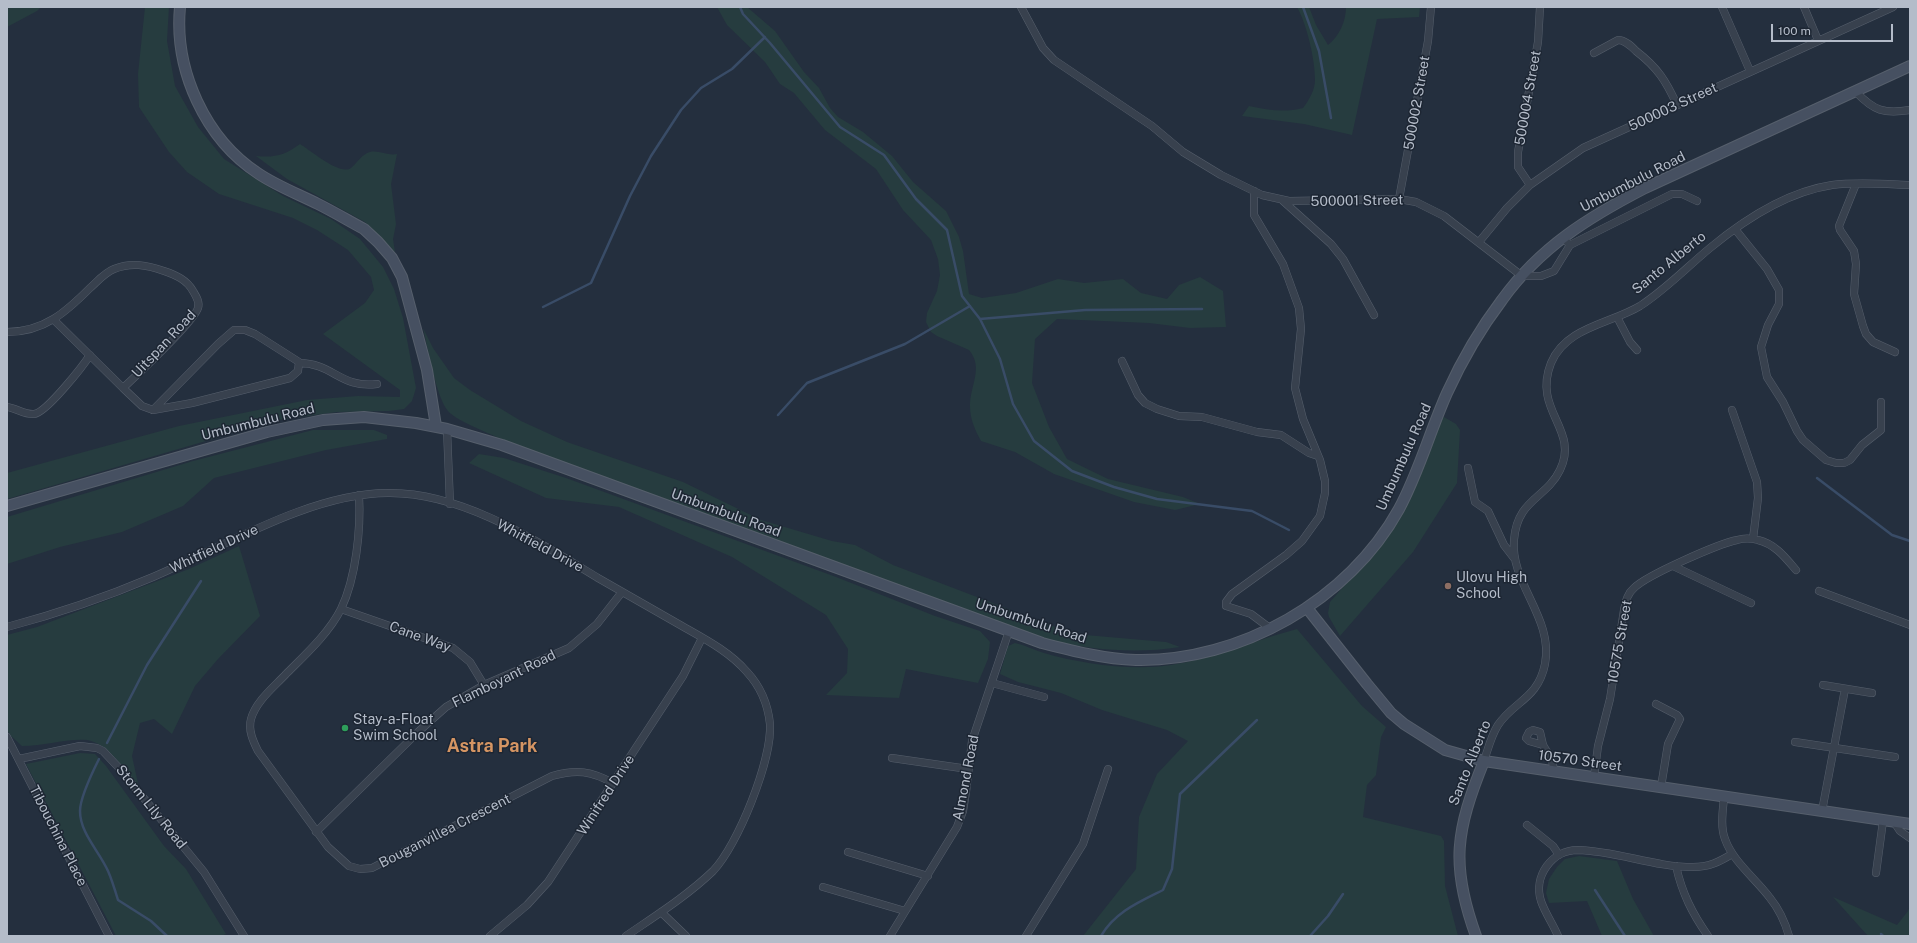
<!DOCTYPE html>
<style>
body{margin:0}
#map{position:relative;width:1917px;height:943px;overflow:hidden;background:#242f3e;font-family:"Public Sans",sans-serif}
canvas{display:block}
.frame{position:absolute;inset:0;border:8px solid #b4bcc9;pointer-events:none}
.scale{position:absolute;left:1771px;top:24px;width:122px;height:18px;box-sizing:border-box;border:2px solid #b4bcc9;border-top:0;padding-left:5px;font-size:12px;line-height:14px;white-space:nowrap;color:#b4bcc9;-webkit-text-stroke:3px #1d2633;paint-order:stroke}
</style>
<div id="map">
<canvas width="1917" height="943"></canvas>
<div class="frame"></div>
<div class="scale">100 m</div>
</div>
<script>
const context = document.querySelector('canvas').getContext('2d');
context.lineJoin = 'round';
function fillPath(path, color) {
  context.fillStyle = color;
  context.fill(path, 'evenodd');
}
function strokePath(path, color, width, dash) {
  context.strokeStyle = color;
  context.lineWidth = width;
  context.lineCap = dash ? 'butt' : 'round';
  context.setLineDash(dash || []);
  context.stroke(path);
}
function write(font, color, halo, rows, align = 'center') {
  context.font = font + ' "Public Sans",sans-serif';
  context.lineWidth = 3;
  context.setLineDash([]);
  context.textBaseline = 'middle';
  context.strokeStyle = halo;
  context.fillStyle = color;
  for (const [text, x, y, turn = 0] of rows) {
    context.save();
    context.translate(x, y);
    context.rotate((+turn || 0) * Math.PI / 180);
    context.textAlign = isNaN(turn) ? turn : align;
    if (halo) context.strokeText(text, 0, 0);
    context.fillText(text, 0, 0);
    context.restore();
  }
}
fillPath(new Path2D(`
 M7,7H41L37,11L7,27Z
 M145,7H169L167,41L175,86L198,127L224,159L283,196L331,219L360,239L383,267L394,289L403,318L416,388L412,401L404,409L389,411L337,412L278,420L7,499V473L179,426L307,400L358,396L400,397V390L323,334L365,303L374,290L371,277L348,250L317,230L293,218L219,194L187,172L169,152L139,107L138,74Z
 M717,7H747L775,31L804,72L819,88L830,108L838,117L863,132L892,156L913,182L946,211L959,237L963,251L969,294L982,298L1016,293L1058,279L1084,283L1123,279L1141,293L1167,299L1179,285L1200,277L1223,291L1226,327L1190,328L1149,323L1057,319L1035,339L1032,383L1049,427L1067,459L1108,479L1183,497L1200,504L1175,510L1134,502L1054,474L1015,452L981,441C975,430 970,419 970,406C970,385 984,368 969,350L937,336L931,332L926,322L927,313L937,291L940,275L938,259L931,240L903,210L876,169L825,130L794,93L780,84L765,62L727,25Z
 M1297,7H1309L1316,25L1328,45C1339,36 1346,22 1346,7H1420L1419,17L1377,19L1352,135L1304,124L1242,116L1249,106C1268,110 1284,113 1303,108C1309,100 1315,90 1315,80C1315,59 1307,25 1297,7Z
 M300,144C310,150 340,176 351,168C357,163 362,154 370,152C379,150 388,156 397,154L391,184L396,224L393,239L395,252L365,222L287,179L256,156C275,158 285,155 300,144Z
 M423,328L433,348L454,378L470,390L521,421L567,442L683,482L761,520L832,541L855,545L893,565L1074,634L1166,642L1180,647C1136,654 1092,650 1048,640L511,443C498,437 456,421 448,411C436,397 428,348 423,328Z
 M1444,417L1456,424L1460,430L1457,483L1413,552L1340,636L1329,617L1328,613L1330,602L1372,554L1440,420Z
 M313,430H374L387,435V439L326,450L214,478L183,506L122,532L60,547L7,564V517L193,461Z
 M479,454L504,458L566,478L836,577L935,616L980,631L990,642L988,659L978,683L906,669L899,698L826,695L847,673L848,649L826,615L732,557L619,507L546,498L469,463Z
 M239,546L260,616L218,659L195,686L172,734L154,719L140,723L132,756L139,788C125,771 110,744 87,740C76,739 63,741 52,743C42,744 33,746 22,746L11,736L7,730V635L37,627L189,569Z
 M1297,629L1362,706L1386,727L1381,737L1376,775L1367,785L1363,817L1441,836L1444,841L1445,886L1458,936H1083L1136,869L1139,817L1157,774L1188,741L1167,730L1102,710L1061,693L1018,682L1000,674L1008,646L1015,643C1025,645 1034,650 1044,653C1081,664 1133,671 1171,665C1215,658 1255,640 1297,629Z
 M80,753L95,754L106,766L164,846L186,869L226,934L221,936H116L26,764Z
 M1579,856L1617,861L1633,899L1654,936H1602L1587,901L1549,903L1546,893L1549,879L1557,867L1565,859Z
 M1833,897L1897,925L1908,911L1910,906V936H1868Z`), '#263c3f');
strokePath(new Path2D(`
 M740,7L743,14L770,43L840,127L884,155L916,199L947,230L962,296L980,319L1000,359L1013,404L1034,441L1072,471L1114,487L1157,499L1252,511L1289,530
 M1303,7L1319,51L1331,118
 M543,307L591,283L630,196L651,156L681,110L701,88L732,69L765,37
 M980,319L1085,310L1202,309
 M778,415L807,383L905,344L970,306
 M1817,478L1892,535L1910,541
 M107,743L147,665L201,581
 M99,759C93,771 80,798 80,811C80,833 99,851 108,871C112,880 115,890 118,900L151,921L167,936
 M1595,890L1625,936
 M1881,934L1883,936
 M1101,936C1115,912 1139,902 1163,890L1172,869L1180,794L1257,720
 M1310,936L1328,916L1343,894`), '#394c67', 2.5);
const street = new Path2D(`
 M1021,7L1043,48L1054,60L1152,126L1183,152L1221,175L1262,195L1289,201L1399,199L1416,202L1444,216L1522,276H1541L1554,271L1570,245
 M1722,7L1750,71
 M1804,7L1818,40
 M1594,53L1618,40C1625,40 1631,46 1636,51C1658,68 1666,81 1677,105
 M1856,92C1874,111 1884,114 1910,110
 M1856,184L1839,226L1840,230L1854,251L1856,264L1854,294L1863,326L1866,334L1873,342L1895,352
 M1530,185L1518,167V152L1538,42L1540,7
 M1254,191V215L1283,264L1299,308L1301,329L1295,388L1303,419L1320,460L1325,481V493L1320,516L1302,541L1286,555L1232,594L1226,602V606L1251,614L1271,629
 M1399,199L1428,41L1431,7
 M1282,200L1331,244L1343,259L1374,315
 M1735,229L1767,269L1779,290V304L1768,325L1761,347L1767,377L1783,402L1797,431L1803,440L1826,460L1836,463H1844L1850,460L1862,445L1881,430V402
 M1479,242L1507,208L1530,185L1583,148L1893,7
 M1567,242L1570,245L1672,194H1682L1697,201
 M1617,317L1630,342L1637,350
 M54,320L123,388
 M7,332C44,332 66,312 90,288C97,282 104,273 114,269C131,262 147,265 164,271C176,275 187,280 193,291C196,296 200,302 198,308C193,323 138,374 123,388L142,406L153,410L218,344L234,330H245L255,334L299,362L298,371L290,378L192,403L153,410
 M1122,361L1138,395L1145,403L1157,409L1179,416L1202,417L1257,432L1281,435L1309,453L1318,456
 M299,363C333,363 341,389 377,384
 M7,407C16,408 25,415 34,414C46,413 83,366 90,355
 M1732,410L1757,482L1758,498L1753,539
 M447,429L450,504
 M1468,468L1475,502L1488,511L1504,545L1514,558
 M359,495C361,529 356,578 341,609C329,633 305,655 286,674C274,687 256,701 251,719C248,730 253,741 258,751L328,847L349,866L360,869L372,868L552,776C577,769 591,771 613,783
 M1673,566L1751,603
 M1819,591L1910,625
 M341,609L453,648L470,662L484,685
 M7,627C56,614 106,597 153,577C223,547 311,493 388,493C462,492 537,541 598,578C626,594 654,610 682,626C705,639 730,652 747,672C760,686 768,705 770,724C772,760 738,845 713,871C687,896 655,916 626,936
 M992,683L1044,697
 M1823,685L1872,693
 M1656,704L1677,715L1680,719L1668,744L1661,787
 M7,737L109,936
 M1795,742L1895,757
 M1543,745L1529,741L1526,738L1529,732L1533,730L1540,732L1543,745L1552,760L1554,771
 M892,758L968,769
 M19,759L80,746L97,748L103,751L120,769L204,872L244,936
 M1484,761C1488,749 1491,736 1498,725C1514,701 1538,699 1545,664C1554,618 1510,584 1514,540C1517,499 1546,499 1560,470C1580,429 1532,411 1551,363C1566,327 1610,324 1640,306C1665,290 1687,267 1710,248C1745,219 1786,192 1832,185C1857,182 1884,184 1910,185
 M1594,777L1598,746L1610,699L1624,610C1626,601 1627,594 1634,588C1647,575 1718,544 1737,540C1743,538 1751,538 1758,540C1775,544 1785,557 1796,570
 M1724,797C1723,810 1720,826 1725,839C1733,862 1756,879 1770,898C1779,909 1785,922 1789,936
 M1822,811L1845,689
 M1894,822L1900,831L1910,838
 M1527,825L1553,846L1559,855
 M316,832L418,732L446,707L484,685L569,648L597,624L622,592
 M848,852L928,876
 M1676,866C1682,893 1692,913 1708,936
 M1876,873L1883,821
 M823,887L905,911
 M661,912L686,936
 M490,936L527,905L548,882L683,676L702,638
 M890,936L957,827L963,811L966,792L972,741L1009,631
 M1026,936L1083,844L1108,769
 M1558,936C1553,924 1545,913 1541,901C1533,876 1552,850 1578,850C1617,851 1654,867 1693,867C1709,867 1719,862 1732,854`);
const secondary = new Path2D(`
 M180,7C174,70 205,139 259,174C277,186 298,194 318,204C334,212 349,221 364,229L378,242L392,258L402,277L427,370L436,426
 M7,506L267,432L323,420L364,417L416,423L447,429L502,445L1042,643C1073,651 1104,659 1136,660C1240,662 1349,600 1399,509C1419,472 1430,431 1447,393C1462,360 1480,329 1502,300C1540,247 1589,217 1645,188L1910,66
 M1307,608L1367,684L1391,713L1404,724L1445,750L1484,761L1910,824
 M1476,936C1450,865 1456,830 1484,761`);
strokePath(street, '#565f6c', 8);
strokePath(secondary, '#565f6c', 12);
strokePath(street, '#38414e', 7);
strokePath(secondary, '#465061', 10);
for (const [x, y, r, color] of [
 [1448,586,4,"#8d6e63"],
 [345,728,4,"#2e9e5b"]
]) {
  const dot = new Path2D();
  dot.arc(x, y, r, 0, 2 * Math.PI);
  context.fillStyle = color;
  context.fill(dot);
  strokePath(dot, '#1d2633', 1.5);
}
write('14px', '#b4bcc9', '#1d2633', [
 ["500004 Street",1528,98,-80],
 ["500002 Street",1417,103,-80],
 ["500003 Street",1673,107,-25],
 ["Umbumbulu Road",1633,182,-27],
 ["500001 Street",1357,201,-1],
 ["Santo Alberto",1669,263,-39],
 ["Uitspan Road",164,344,-47],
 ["Umbumbulu Road",258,422,-14],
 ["Umbumbulu Road",1404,457,-66],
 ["Umbumbulu Road",726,513,20],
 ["Whitfield Drive",540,546,28],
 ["Whitfield Drive",214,549,-25],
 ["Umbumbulu Road",1031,621,18],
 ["Cane Way",420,637,20],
 ["10575 Street",1620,642,-80],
 ["Flamboyant Road",504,679,-26],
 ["10570 Street",1580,761,8],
 ["Santo Alberto",1470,763,-68],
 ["Almond Road",966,778,-79],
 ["Winifred Drive",606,795,-57],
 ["Storm Lily Road",151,807,51],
 ["Bouganvillea Crescent",445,831,-27],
 ["Tibouchina Place",58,836,63]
]);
write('14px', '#b4bcc9', '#1d2633', [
 ["Ulovu High",1456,578],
 ["School",1456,594],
 ["Stay-a-Float",353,720],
 ["Swim School",353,736]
], 'left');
write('bold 18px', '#d59563', '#1d2633', [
 ["Astra Park",492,746]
]);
</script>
